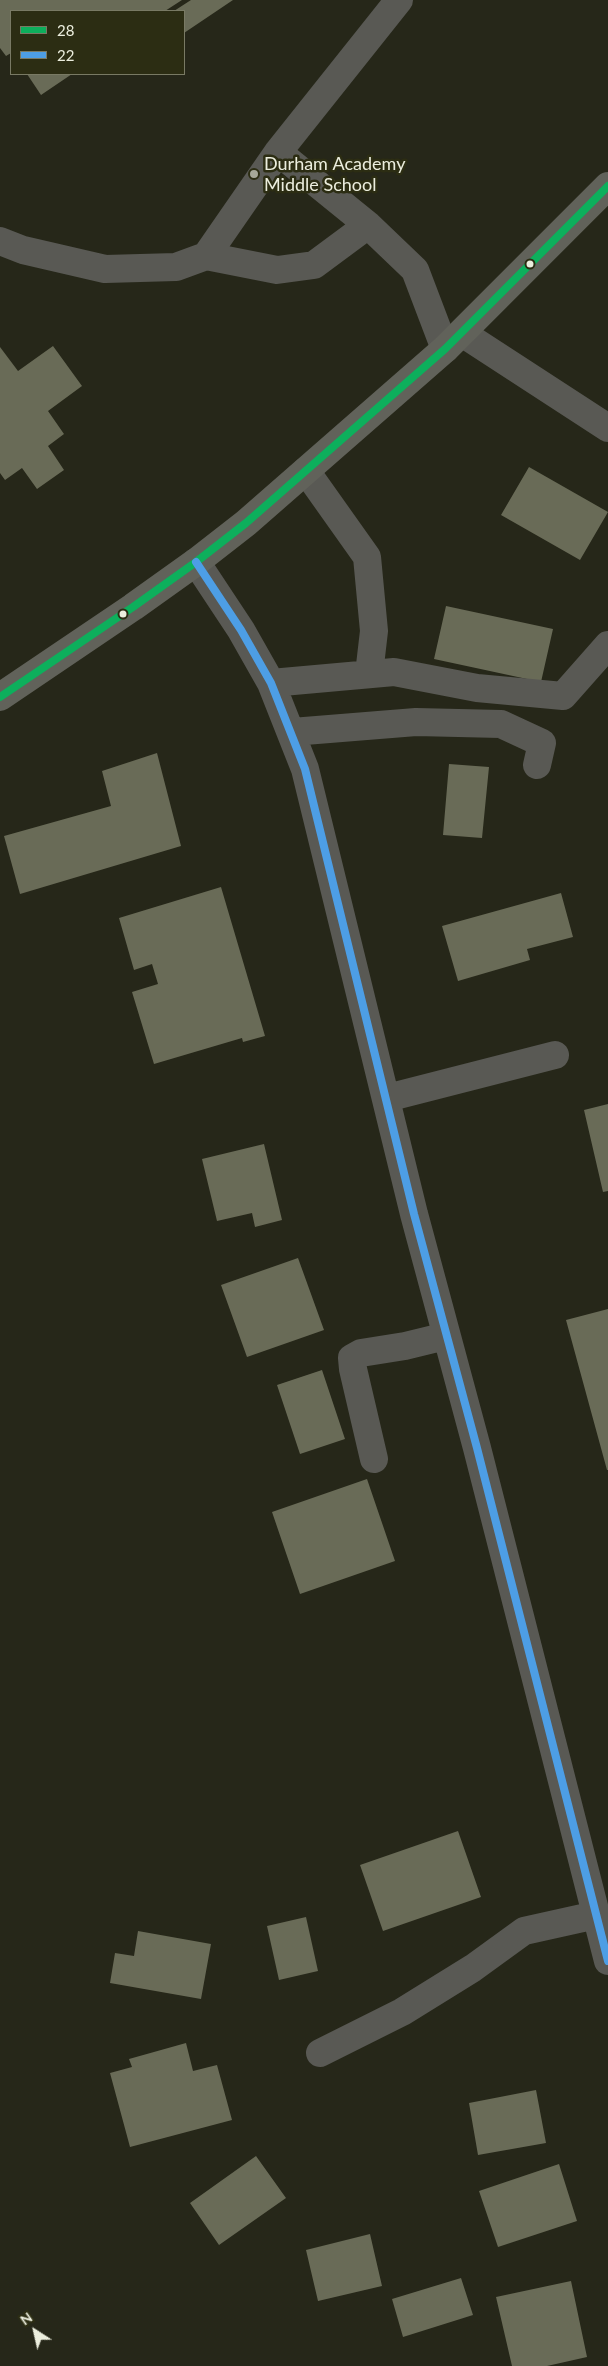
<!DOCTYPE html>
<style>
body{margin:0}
#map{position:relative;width:608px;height:2366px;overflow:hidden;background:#262719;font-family:Lato,sans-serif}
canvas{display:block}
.legend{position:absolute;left:10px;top:10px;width:175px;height:65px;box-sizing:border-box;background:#2c2d13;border:1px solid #797a64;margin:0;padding:6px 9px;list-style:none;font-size:15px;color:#eceede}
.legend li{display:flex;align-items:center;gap:10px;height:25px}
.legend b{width:25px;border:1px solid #797a64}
.north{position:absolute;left:10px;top:2306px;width:50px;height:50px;-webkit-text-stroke:4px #2c2d13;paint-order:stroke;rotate:325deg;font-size:14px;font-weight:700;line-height:20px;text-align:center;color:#eceede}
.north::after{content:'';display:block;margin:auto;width:18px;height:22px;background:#eceede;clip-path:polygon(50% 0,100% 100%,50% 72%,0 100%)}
</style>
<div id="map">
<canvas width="608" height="2366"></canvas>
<ul class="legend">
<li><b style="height:6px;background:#0daf5c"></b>28</li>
<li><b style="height:6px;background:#4d9ee5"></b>22</li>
</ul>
<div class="north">N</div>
</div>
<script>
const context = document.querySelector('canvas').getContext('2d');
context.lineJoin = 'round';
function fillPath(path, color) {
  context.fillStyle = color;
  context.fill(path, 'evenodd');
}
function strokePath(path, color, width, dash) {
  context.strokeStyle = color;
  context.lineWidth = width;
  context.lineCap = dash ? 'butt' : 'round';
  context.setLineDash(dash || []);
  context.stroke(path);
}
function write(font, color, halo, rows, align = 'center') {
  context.font = font + ' Lato,sans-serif';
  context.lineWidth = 5;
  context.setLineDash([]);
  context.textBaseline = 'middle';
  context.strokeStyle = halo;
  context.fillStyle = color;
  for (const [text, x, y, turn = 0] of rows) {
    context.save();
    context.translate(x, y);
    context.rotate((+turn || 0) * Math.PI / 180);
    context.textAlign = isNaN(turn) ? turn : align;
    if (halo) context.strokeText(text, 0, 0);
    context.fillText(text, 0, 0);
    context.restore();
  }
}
fillPath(new Path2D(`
 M0,0H182L165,11H11V53L6,56L0,48Z
 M191,0H233L184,33V11H174Z
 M27,74H72L41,95Z
 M53,346L82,386L48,411L64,434L48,446L64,470L37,489L22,468L5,480L0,473V347L18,371Z
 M529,467L608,512L580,560L501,515Z
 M446,606L553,629L541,682L434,659Z
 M157,753L181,846L20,894L4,836L111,806L102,771Z
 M449,764L489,767L482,838L443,835Z
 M221,887L265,1036L243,1042L242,1038L154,1064L132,992L158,984L152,964L134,970L119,918Z
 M561,893L573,937L527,949L530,960L458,981L442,926Z
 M608,1104V1191L603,1192L584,1110Z
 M264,1144L282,1220L255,1227L252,1213L217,1221L202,1159Z
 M298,1258L324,1330L247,1357L221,1285Z
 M608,1309V1470H607L566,1320Z
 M322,1370L345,1439L300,1454L277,1385Z
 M367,1479L395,1561L300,1594L272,1512Z
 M458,1831L481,1897L383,1931L360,1865Z
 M306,1917L318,1971L279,1980L267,1926Z
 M138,1931L211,1944L201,1999L110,1983L115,1953L134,1956Z
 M186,2043L193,2071L217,2065L232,2120L130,2147L110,2073L132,2067L129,2059Z
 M536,2090L546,2143L478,2155L469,2103Z
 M256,2156L286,2198L219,2245L190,2203Z
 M559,2164L577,2221L498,2247L479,2191Z
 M370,2234L382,2286L318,2301L306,2250Z
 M461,2278L473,2315L403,2337L392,2299Z
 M571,2281L587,2357L547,2366H512L496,2297Z`), '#696b57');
strokePath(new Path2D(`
 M278,152L368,225L415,270L445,349
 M0,241L23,250L105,269L176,267L206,256L277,270L314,265L368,225
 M206,256L278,152L399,0
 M462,333L608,428
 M306,471L367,557L374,631L369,674
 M196,562L241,630L271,683L305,769L414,1214L477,1448L608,1961
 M271,683L394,672L477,688L563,696L608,645
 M292,732L416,722L501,724L542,743L537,765
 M387,1098L555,1055
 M374,1459L353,1369L352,1358L361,1353L405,1346L446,1336
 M320,2053L402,2012L473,1968L524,1931L596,1915`), '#595954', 28);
strokePath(new Path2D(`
 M0,697L133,607L196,562L246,523L445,349L608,186`), '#61625a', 28);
strokePath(new Path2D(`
 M0,697L133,607L196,562L246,523L445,349L608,186`), '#0daf5c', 8);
strokePath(new Path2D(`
 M196,562L241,630L271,683L305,769L414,1214L477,1448L608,1961`), '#4d9ee5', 8);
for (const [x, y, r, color] of [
 [254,174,5,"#a7a899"],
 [530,264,4.5,"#eceede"],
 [123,614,4.5,"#eceede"]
]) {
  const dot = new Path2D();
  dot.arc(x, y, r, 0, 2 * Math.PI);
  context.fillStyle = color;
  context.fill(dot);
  strokePath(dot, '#2c2d13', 2);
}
write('18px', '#eceede', '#2c2d13', [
 ["Durham Academy",264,164],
 ["Middle School",264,185]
], 'left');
</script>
